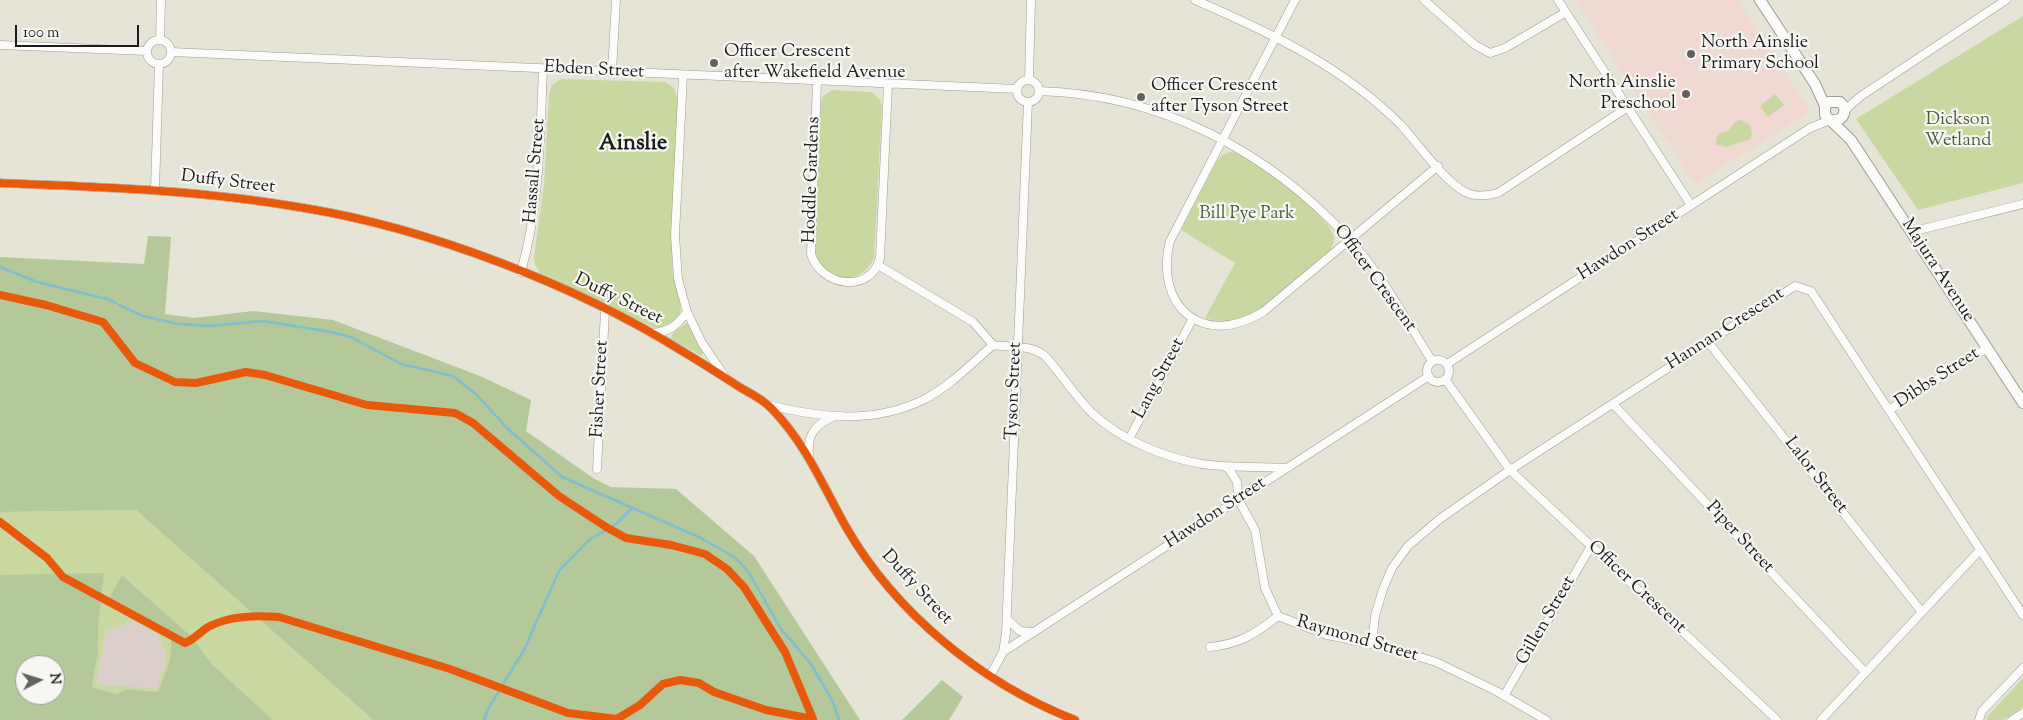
<!DOCTYPE html>
<style>
body{margin:0}
#map{position:relative;width:2023px;height:720px;overflow:hidden;background:#e6e4d6;font-family:"Sorts Mill Goudy",serif}
canvas{display:block}
.north{position:absolute;left:15px;top:655px;width:50px;height:50px;box-sizing:border-box;background:#f6f6f2;border:1px solid #9f9f9c;border-radius:50%;rotate:85deg;font-size:14px;font-weight:700;line-height:20px;text-align:center;color:#1c1c1c}
.north::after{content:'';display:block;margin:auto;width:18px;height:22px;background:#63625d;clip-path:polygon(50% 0,100% 100%,50% 72%,0 100%)}
.scale{position:absolute;left:15px;top:25px;width:124px;height:22px;box-sizing:border-box;border:2px solid #1c1c1c;border-top:0;padding-left:6px;font-size:15px;line-height:18px;white-space:nowrap;color:#1c1c1c;-webkit-text-stroke:4px #f6f6f2;paint-order:stroke}
</style>
<div id="map">
<canvas width="2023" height="720"></canvas>
<div class="north">N</div>
<div class="scale">100 m</div>
</div>
<script>
const context = document.querySelector('canvas').getContext('2d');
context.lineJoin = 'round';
function fillPath(path, color) {
  context.fillStyle = color;
  context.fill(path, 'evenodd');
}
function strokePath(path, color, width, dash) {
  context.strokeStyle = color;
  context.lineWidth = width;
  context.lineCap = dash ? 'butt' : 'round';
  context.setLineDash(dash || []);
  context.stroke(path);
}
function write(font, color, halo, rows, align = 'center') {
  context.font = font + ' "Sorts Mill Goudy",serif';
  context.lineWidth = 4.5;
  context.setLineDash([]);
  context.textBaseline = 'middle';
  context.strokeStyle = halo;
  context.fillStyle = color;
  for (const [text, x, y, turn = 0] of rows) {
    context.save();
    context.translate(x, y);
    context.rotate((+turn || 0) * Math.PI / 180);
    context.textAlign = isNaN(turn) ? turn : align;
    if (halo) context.strokeText(text, 0, 0);
    context.fillText(text, 0, 0);
    context.restore();
  }
}
fillPath(new Path2D(`
 M1575,0H1738L1808,108L1807,114L1695,184Z`), '#efd9d2');
fillPath(new Path2D(`
 M134,620L159,635L167,660L157,690L96,684L106,631Z`), '#dbcfcc');
fillPath(new Path2D(`
 M2023,16V183L1918,210L1856,119Z
 M561,79L665,82L674,88L678,100C676,155 671,210 672,265C673,279 683,302 680,314C677,323 664,329 655,328L540,273L535,265L534,257L544,184L549,94L552,85Z
 M832,90L872,92L880,100L882,106L874,258C859,291 818,281 814,247L821,103L823,96Z
 M1775,94L1784,105L1768,117L1760,106Z
 M1741,120L1750,125L1752,134L1750,139L1727,147L1717,145L1716,140L1719,134L1728,131L1736,121Z
 M1230,152C1248,151 1333,219 1334,237C1334,242 1332,248 1329,252C1323,260 1311,267 1303,274C1286,288 1269,306 1249,316C1236,324 1218,322 1205,318L1235,263L1181,230L1217,161L1222,155Z
 M687,323L703,351L702,356L670,339L674,332Z
 M136,510L373,720H273L213,665L191,636L122,575L109,598L173,632L170,660L158,692L127,689L116,694L92,687L98,653V628L50,575H0V512ZM134,621L159,635L167,660L157,689L96,684L106,631Z
 M2023,678V707L2003,720H1987L1988,716Z`), '#c9d8a1');
fillPath(new Path2D(`
 M148,236L171,237L165,314L194,318L253,311L333,320L480,376L531,400L526,431L593,478L611,487L676,489L754,556L860,720H373L136,510L0,512V257L144,264Z
 M104,573L98,628V653L92,687L116,694L127,689L158,692L170,660L172,632L109,598L122,575L191,636L213,665L273,720H0V575ZM25,665H55V695H25Z
 M942,680L963,697L949,720H902Z`), '#b4c899');
strokePath(new Path2D(`
 M0,267L37,282L107,299L116,303
 M119,305L143,316L178,324L209,326L262,321L326,331L351,337L401,364L453,376L477,395L506,427L562,477L701,538L736,558L749,573L781,629L811,664L833,702L839,720
 M484,720L488,709L524,650L559,571L589,540L616,524L631,509`), '#80bed3', 2.5);
const minor = new Path2D(`
 M1195,0C1269,32 1340,65 1399,123C1417,142 1443,180 1465,192C1475,197 1487,196 1498,193L1628,107
 M1295,0L1170,241C1154,306 1202,349 1263,312L1438,166
 M1424,0L1475,45L1490,53L1505,48L1566,12
 M1558,0L1691,205
 M160,40L161,0
 M147 52a12 12 0 1 1 24 0a12 12 0 1 1-24 0Z
 M0,45L147,51
 M171,52L1017,89
 M612,72L616,0
 M683,75L675,235L678,279L687,312L702,343L724,375
 M1029,80L1031,0
 M1017 91a11 11 0 1 1 22 0a11 11 0 1 1-22 0Z
 M817,81L811,254C821,287 871,294 880,258L888,84
 M1039,91C1159,94 1269,151 1349,239C1382,275 1406,320 1432,361
 M1845,110L1861,96L2006,0
 M0,183C102,187 203,190 304,208C427,228 576,285 682,351C702,363 721,375 741,388C752,394 764,400 772,409C806,444 823,486 846,527C896,614 983,684 1075,720
 M155,189L159,64
 M1911,232L2023,204
 M878,265L973,322L993,345
 M521,272C540,205 540,138 543,69
 M654,333C671,331 677,325 687,312
 M1708,342L1921,611
 M1427 371a11 11 0 1 1 22 0a11 11 0 1 1-22 0Z
 M1447,364L1810,128L1830,120
 M1445,379L1510,470L1777,720
 M1613,404L1865,672
 M769,405C821,418 873,424 923,400C949,387 971,364 993,345C1012,348 1032,344 1046,357C1062,375 1075,396 1092,413C1121,440 1163,457 1202,464C1229,468 1258,466 1286,468
 M1889,410L1987,348
 M1129,439L1192,320
 M809,456C807,437 813,426 831,418
 M1223,466L1229,469L1237,482L1238,499L1255,530L1265,588L1278,616L1327,635L1387,647L1436,662L1496,691L1546,720
 M597,469L605,310
 M1007,619L1020,631L1032,632
 M1372,644L1375,616L1383,589L1392,568L1408,546L1441,518L1510,470L1795,286L1811,291L2023,615
 M1210,647C1240,644 1255,634 1278,616
 M1003,652L1429,376
 M990,676L1003,652L1006,633L1028,102
 M1504,696L1591,546
 M1821,720L1980,550
 M1979,720L1982,711L2023,668
 M2012,720L2023,713`);
const secondary = new Path2D(`
 M1760,0L1815,84L1825,106
 M1831,121L1840,119C1846,114 1846,107 1840,102H1829L1825,106V115L1851,140L2023,403`);
strokePath(minor, '#9d9c94', 9);
strokePath(secondary, '#9d9c94', 12);
strokePath(minor, '#fbfbf9', 8);
strokePath(secondary, '#fbfbf9', 10);
strokePath(new Path2D(`
 M0,183C102,187 203,190 304,208C427,228 576,285 682,351C702,363 721,375 741,388C752,394 764,400 772,409C806,444 823,486 846,527C896,614 983,684 1075,720
 M0,295L46,305L103,322L135,363L175,382L196,383L246,372L265,375L367,405L455,413L473,423L559,496L606,527L626,538L671,545L705,554L727,569L744,587L785,652L813,719
 M0,522L47,558L63,577L185,643C195,639 200,632 208,627C230,615 256,615 279,617L450,669L568,713L617,719L640,705L663,684L680,680L699,683L714,692L766,710L813,719`), '#e8590c', 8);
for (const [x, y, r, color] of [
 [1691,54,5,"#63625d"],
 [714,63,5,"#63625d"],
 [1686,94,5,"#63625d"],
 [1141,97,5,"#63625d"]
]) {
  const dot = new Path2D();
  dot.arc(x, y, r, 0, 2 * Math.PI);
  context.fillStyle = color;
  context.fill(dot);
  strokePath(dot, '#f6f6f2', 2);
}
write('18px', '#1c1c1c', '#f6f6f2', [
 ["North Ainslie",1701,44],
 ["Primary School",1701,65],
 ["Officer Crescent",724,53],
 ["after Wakefield Avenue",724,74],
 ["North Ainslie",1676,84,"right"],
 ["Preschool",1676,105,"right"],
 ["Officer Crescent",1151,87],
 ["after Tyson Street",1151,108]
], 'left');
write('18px', '#1c1c1c', '#f6f6f2', [
 ["Ebden Street",594,71,3],
 ["Hassall Street",536,171,-85],
 ["Hoddle Gardens",813,180,-88],
 ["Duffy Street",228,183,7],
 ["Hawdon Street",1629,246,-33],
 ["Majura Avenue",1937,271,57],
 ["Officer Crescent",1374,279,54],
 ["Duffy Street",618,300,26],
 ["Hannan Crescent",1726,330,-33],
 ["Lang Street",1160,379,-62],
 ["Dibbs Street",1938,379,-33],
 ["Fisher Street",601,389,-87],
 ["Tyson Street",1015,391,-88],
 ["Lalor Street",1815,476,52],
 ["Hawdon Street",1216,514,-33],
 ["Piper Street",1739,538,47],
 ["Duffy Street",916,588,47],
 ["Officer Crescent",1636,588,43],
 ["Gillen Street",1547,621,-60],
 ["Raymond Street",1357,640,16]
]);
write('18px', '#505b3c', '#f6f6f2', [
 ["Dickson",1958,121],
 ["Wetland",1958,142],
 ["Bill Pye Park",1247,215]
]);
write('bold 22px', '#1c1c1c', '#f6f6f2', [
 ["Ainslie",633,145]
]);
</script>
